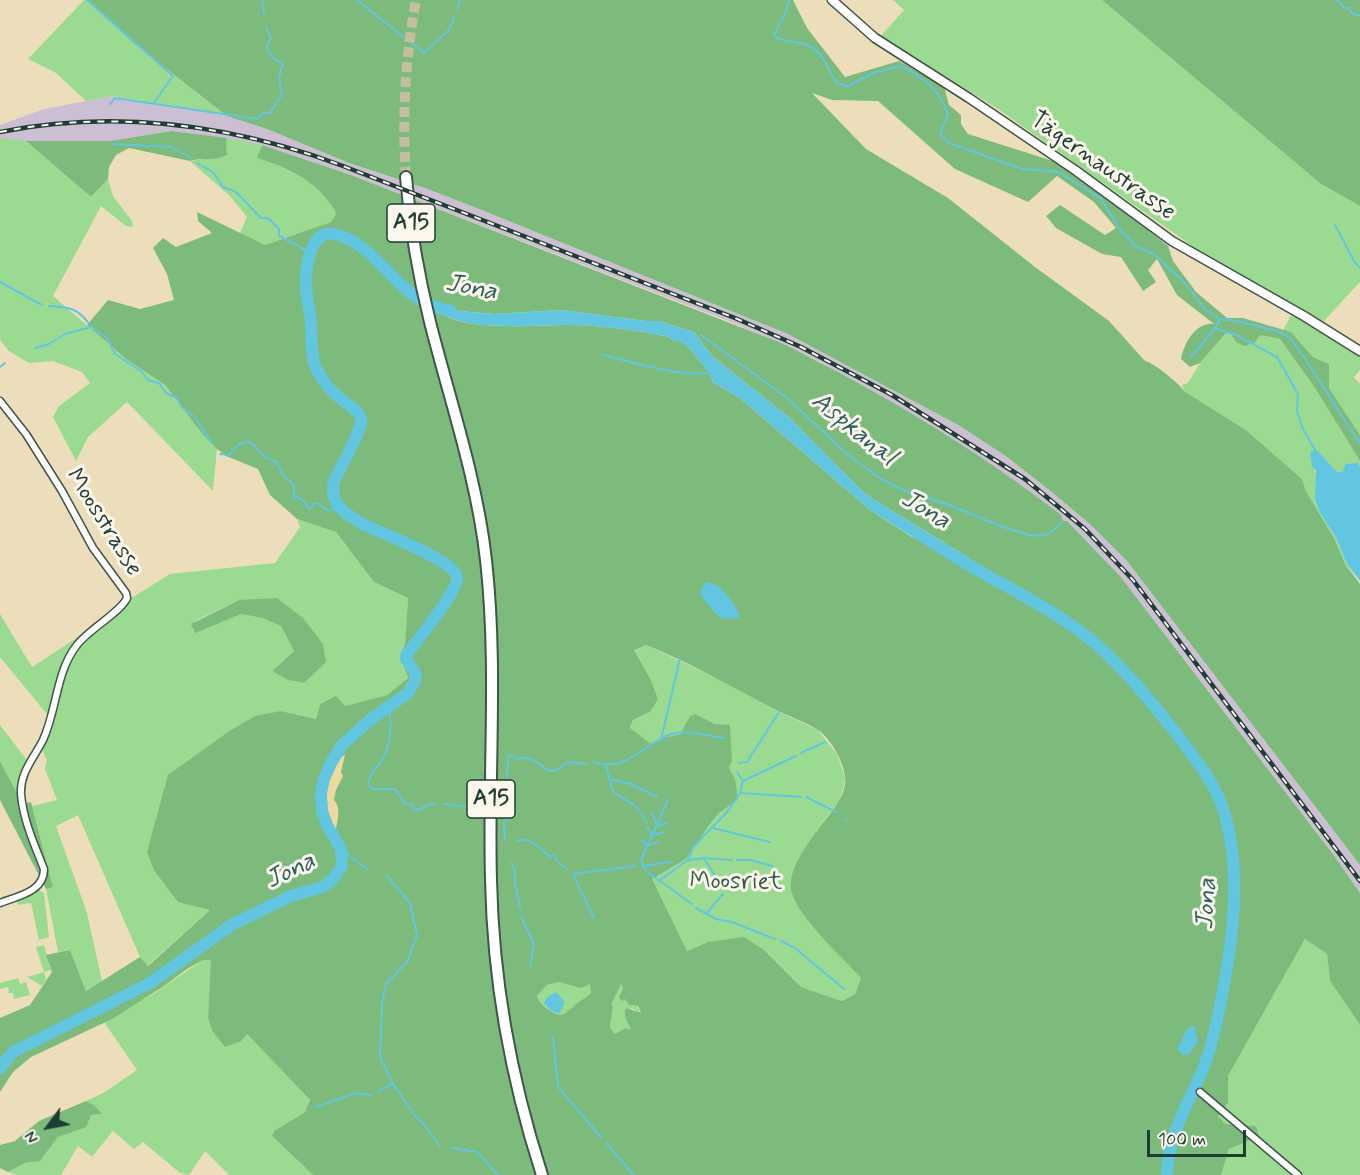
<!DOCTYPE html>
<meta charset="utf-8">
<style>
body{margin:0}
#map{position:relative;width:1360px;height:1175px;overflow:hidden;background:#eddebb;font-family:Mynerve,sans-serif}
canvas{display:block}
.north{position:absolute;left:18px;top:1097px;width:60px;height:60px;-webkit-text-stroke:4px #fbf7ec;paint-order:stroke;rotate:238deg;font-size:16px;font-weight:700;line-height:24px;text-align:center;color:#1f3d34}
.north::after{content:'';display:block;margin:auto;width:21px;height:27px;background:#1f3d34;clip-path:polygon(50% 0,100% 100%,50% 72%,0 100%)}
.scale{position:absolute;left:1147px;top:1130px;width:99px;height:27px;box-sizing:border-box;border:3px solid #1f3d34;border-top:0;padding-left:8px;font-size:18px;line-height:21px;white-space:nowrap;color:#1f3d34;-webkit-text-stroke:4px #fbf7ec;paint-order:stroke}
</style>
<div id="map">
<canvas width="1360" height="1175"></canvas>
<div class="north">N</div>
<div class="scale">100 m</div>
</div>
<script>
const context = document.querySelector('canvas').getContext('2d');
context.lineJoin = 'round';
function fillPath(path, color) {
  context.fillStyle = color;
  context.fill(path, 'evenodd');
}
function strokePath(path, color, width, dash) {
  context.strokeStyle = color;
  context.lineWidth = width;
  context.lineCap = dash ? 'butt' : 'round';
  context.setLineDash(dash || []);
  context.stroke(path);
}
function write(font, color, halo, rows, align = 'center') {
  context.font = font + ' Mynerve,sans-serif';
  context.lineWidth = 6;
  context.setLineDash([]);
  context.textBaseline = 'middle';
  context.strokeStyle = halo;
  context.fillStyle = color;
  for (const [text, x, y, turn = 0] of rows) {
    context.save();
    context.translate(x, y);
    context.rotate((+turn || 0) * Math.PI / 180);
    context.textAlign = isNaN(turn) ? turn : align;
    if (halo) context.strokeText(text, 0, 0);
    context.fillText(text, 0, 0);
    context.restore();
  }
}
fillPath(new Path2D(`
 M113,96L227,116L267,129L349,163L425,188L479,209L788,334L960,426L1007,457L1053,493L1092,526L1127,561L1360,865V893L1335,857L1120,576L1067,521H1063L820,362L736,324L351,175L262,145L172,131L110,141H26L0,139V125L44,109Z`), '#ccbed3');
fillPath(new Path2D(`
 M84,0H87L132,42L227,116L113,96L86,101L56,73L28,59Z
 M893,0H1102L1321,184L1360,206V282L1323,322L1195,248L998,109L881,36L904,10Z
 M3,138L26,141L91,197L108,179L113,196L132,221L133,227L126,226L101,206L53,296L126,359L165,385L204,436L217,449L213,491L127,402L88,437L76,461L53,417L59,406L90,383L82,372L53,361L29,363L9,351L0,340V139Z
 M226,138L262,145L258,158C287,167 317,181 334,209L336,214L331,222L265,245L240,233L247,217L230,196L190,161L227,156Z
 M1293,312L1360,354V370L1354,377L1360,384V435L1329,388V364L1313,357L1291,332L1283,330Z
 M1226,333H1230L1236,342L1260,335L1280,339L1315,388L1360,461V466L1358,463L1342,472H1337L1319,452L1315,469L1317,482L1315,499L1319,511L1336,538L1347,564L1360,584L1346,566L1334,538L1306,491L1302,479L1246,430L1184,391L1182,385L1188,383L1200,363Z
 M297,519L336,532L374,582L408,598L405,644L400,656L408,678L387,695L345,706L335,697L320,704L316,719L281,711L211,909L147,966L140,957L78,815L56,826L87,913L102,981L86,991L70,950L58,952L46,889L53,887L32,806L57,800L45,769L47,760L40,746L51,719L0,657V614L32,667L98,624L127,598L133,597L170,574L275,563L300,527ZM239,600L323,644L304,683L288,680L272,671L294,651L281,626L262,618L241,614L192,625L197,620Z
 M646,645L727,683L773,709L818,730L837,754L845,777L844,786L839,801L816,831L815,927L861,978L855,994L842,1001L801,987L764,950L708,942L687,951L651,879L686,859L710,824L719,813L738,800L729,768L731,763L715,724L695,714L690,716L680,734L659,739L652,745L630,729L633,720L650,712V678L634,650Z
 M0,725L29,763L25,770L23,804L0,761Z
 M39,890L44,893L49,937L39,940L31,903L18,905L16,900Z
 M1305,939L1327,954L1330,981L1360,1025V1175H1221L1229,1149L1255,1126L1225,1124L1218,1116L1228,1103V1076Z
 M44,945L51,970L44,972L46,980L42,986L27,977L44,972L36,947Z
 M203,960H212L208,1016L212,1031L225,1047L247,1034L310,1100L305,1112L274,1131L272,1136L313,1175H229L205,1151L189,1175L180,1173L143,1142L134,1149L113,1131L92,1157L78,1146L61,1175H16L8,1172L25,1163L40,1161L58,1137L69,1132L91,1115L101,1114L94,1105L86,1101L105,1092L137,1070L104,1022L153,994Z
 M18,978L20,984L26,982L30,995L14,999L13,993H9L8,987L0,989V983Z
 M559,982L591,984V993C586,998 580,1000 575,1005C563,1017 561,1019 546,1008C541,1004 539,1002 537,996L547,985Z
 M621,983L623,988L621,992L629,1005L637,1006L641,1014L631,1008L630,1024L632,1031L615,1034L609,1028C610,1020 614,1011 612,1003Z`), '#9bdb91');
fillPath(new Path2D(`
 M87,0H793L807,28L845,77L899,61L944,87L949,105L961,115V124L968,134L1059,163L1111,201L1168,246L1173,261L1196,292L1227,318H1243L1291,332L1313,357L1329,364V388L1360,435V461L1315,388L1280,339L1260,335L1255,342L1245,346L1236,342L1230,333H1226L1200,363L1190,367L1181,359C1184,343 1196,322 1214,324L1177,295L1157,259L1148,270L1156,282L1143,291L1121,257L1102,254L1056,228L1046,216L1060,205L1105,235L1116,228L1094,202L1057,176L1028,202L955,169L878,101L832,100L812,93L866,149L948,198L1035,267L1109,321L1145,361C1153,362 1181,385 1184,391L1246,430L1302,479L1306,491L1334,538L1346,566L1360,584V865L1127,561L1092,526L1053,493L1007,457L960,426L788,334L479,209L425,188L349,163L267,129L227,116L132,42Z
 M1102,0H1360V206L1321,184Z
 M172,131L226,138L227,155C212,162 204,157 190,161L129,148L116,155L109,167L108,179L91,197L26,141H110Z
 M262,145L351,175L781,343C879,391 974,448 1061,515L1063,521H1067L1120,576L1335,857L1360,893V1025L1330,981L1327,954L1305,939L1228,1076V1103L1218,1116L1225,1124L1256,1126L1259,1136L1229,1149L1221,1175H313L272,1136L274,1131L305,1112L310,1100L247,1034L241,1041L225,1047L212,1031L208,1017L211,960H203L187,969L161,988L112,1019L31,1057L13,1072L0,1092V1018L30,1005L52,972L46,955L70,950L86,991L140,957L148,966L210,910L178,902L154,870L147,852L168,775L228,732L255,716L281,711L316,719L320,704L336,696L345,706L387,695L408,678L400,656L405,644L408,598L374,582L336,532L297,519L270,495L258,469L226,456L217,449L204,436L165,385L126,359L87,325L108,300L140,309L174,300L167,274L153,248L163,238L176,247L212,233L198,221L197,212L265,245L331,222L336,214L334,209C317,181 287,167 257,158ZM438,309L494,314L560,310L647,321H659L694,332L712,356L790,418L863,492L884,506L971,559L912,537L870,510L741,399L713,382L709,373L692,351L682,342L672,340L669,337C637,330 606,326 573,325C542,324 457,334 438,309ZM646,645C690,663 731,686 772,708C787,716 804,721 818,730C831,739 843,761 845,776C848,797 827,816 816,832C805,848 786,873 792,893C799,918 843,958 861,978L855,994L842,1001L801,987L764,950L744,937L708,942L687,951L652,879L686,859L710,824L719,813L738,800L735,779L729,768L732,761L730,725L715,724L695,714L690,716L680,734L659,739L652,745L630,728L633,720L650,712L658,699L650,678L634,650ZM559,982L581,988L590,984L591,993C586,998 580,1000 575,1005C563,1016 561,1019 546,1008C541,1004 539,1002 537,996L547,985ZM621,984L623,988L619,998L623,1001L625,999L629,1005L638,1006L641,1013L626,1008C622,1017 629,1022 631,1030L626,1028L615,1034L610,1028C610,1020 614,1011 612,1003Z
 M277,598L303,618L323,644L326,662L304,683L288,680L272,671L294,651L281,626L262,618L241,614L195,633L191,624L239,600Z
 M0,761L23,804L31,802L53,887L46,889L0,800Z
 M86,1101L94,1105L102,1114L91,1115L86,1127L58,1137L40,1161L25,1163L8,1172L0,1168V1145L15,1141L39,1121Z`), '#7cbb7b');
fillPath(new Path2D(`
 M345,755L341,772L343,776L336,790L334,800C341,808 338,818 336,829H333C325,821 326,809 326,797C326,793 322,788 322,783C322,769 333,761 345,755Z`), '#eeda9e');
fillPath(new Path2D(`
 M437,309L494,314L560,310L647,321H659L694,332L712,356L790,418L863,492L884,506L971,559L977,570L962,568L870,510L741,399L713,382L709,373L692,351L682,342L672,340L669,337C637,330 605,326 572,325C538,324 461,334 437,309Z
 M1315,449L1319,452L1337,472H1342L1346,464L1358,463L1360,466V581L1347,564L1336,538L1319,511L1315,499L1316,470L1312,467L1310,453Z
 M706,582C721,582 733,603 740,615L738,618C717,620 721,618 708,605C704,600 702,598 700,592Z
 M556,992L565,1002L559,1014L550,1010L544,1003L547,997Z
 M1191,1025L1196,1028L1195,1032L1199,1041L1188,1055H1183L1177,1049L1186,1031Z`), '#63c6e1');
strokePath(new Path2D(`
 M87,0L173,76L153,104
 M262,0L264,14
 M357,0L424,53L449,30L454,18
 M789,0C788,13 779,23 774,36C785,44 800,40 811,47C824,54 829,72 837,83L848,86L873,73L901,66C925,79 938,88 948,114L940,134L949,143L1022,169L1059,172L1101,199L1119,228L1135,246L1154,254L1185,283L1205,309L1220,319L1233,320L1280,332L1289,337L1306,360L1360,444
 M1336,0L1339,1L1344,8H1349L1353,14L1360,16
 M457,9L460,0
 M110,104L115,98L257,119L264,113H270L282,94L279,78L283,63C272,59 268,55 267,44L271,38L266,28
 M113,144L172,147L191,158
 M197,163L213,172L223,187L236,192L261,218H268L279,229V236L297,245L311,255
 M1335,225L1354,261L1360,268
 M0,282L42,305
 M49,306C69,307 78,308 90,325
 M1215,328L1236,335L1277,357L1298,394L1297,411L1302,427L1315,450
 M701,335L787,398L847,454L881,479L905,491L944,503L1003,527L1032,536L1049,534L1063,521
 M36,348L49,344L65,334L91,327L106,337L115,354L141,371L148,380L159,383L166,393L177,398C183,414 188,408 196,419C201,427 206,435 212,443
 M602,355C630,361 684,379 711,372
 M1191,357L1215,328L1220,319
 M0,367L5,363
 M220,454L229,455C236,447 239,442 250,442L265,457L276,462L283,475L294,485V499L297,497L302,500L310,509L315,503L319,504L329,511L338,506
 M389,707C392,723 391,746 382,760C377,768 368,775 368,784L372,789H395L404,803L413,805L414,809L418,810L428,805L435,804
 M661,740L680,658
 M801,753L825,742
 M594,762C627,773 643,744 671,734C687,729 708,736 724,738
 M739,763L747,762L779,712
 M606,766L613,792C629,803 637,803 646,822
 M737,772L743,781
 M609,779L631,784L657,797
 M741,793L801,797
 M806,797L836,812
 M668,800L641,860L646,871L692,904
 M444,804L471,807
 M506,809L508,756L512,755L517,759C520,759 524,757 527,758C545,761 546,783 567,762L586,764
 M652,812L656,823
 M845,820L846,821
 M656,826L667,823
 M647,827L652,835L664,832
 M713,828L770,842
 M642,839L647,847
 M505,840L504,823L510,817L508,810L505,809
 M517,841C531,837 539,847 549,856H555L557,861L567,869
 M649,845L658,842
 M341,849L368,870
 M704,859L716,877
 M690,860L704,858L732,860
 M737,860H751L772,866
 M511,863L515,871V882L520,909
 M643,866L670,862
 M387,876L410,903L417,935L407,962L386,984L382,1003L380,1057L393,1084L416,1117L423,1123L440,1146
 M659,881L688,860L694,846L728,811L740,793L743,781L796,756
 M696,908L716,919L732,922L775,939
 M706,914L723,894
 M521,916L534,944L530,966
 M594,918L573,874L635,866
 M781,941L795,948L844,989
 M553,1037L558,1087L601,1137
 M378,1091L393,1084
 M316,1107L356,1093L371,1095
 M606,1143L634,1175
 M451,1148L477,1152L498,1175`), '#63c6e1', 2);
strokePath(new Path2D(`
 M964,562C1007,588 1056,610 1095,643C1126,670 1153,704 1179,737C1197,761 1217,786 1225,815C1244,882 1230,959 1216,1025C1212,1040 1209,1055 1203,1069C1188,1104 1168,1135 1167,1175
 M0,1068L13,1052L150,983L233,924L291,896L323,887L333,879L342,866L341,849L327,825L322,811L321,793L324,779L331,763L342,745L370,720L408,693L415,681L416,674L406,659L407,654C417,640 457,593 457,578C456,560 379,533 363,524C345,514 329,504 334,482C339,468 363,430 361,419C359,410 348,405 342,400C332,392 321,380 316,368C310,354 312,337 311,323C310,310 306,298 306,286C305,269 310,228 335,234C381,245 396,303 451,311`), '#63c6e1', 12);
strokePath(new Path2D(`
 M406,177C402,117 405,59 416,0`), '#c4bea0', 10, [10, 5]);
const street = new Path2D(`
 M0,401L26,434L62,491L93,548L126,593L127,598C121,612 89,629 77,645C56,671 57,710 43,740C34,758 20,772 21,794C23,820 35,846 44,869C44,892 18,896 0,903
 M1200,1092L1298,1175`);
const secondary = new Path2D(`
 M832,0L875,38L969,98L1075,170L1172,241L1304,316L1360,351`);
const highway = new Path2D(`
 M406,177C410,226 418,274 430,322C450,401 477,479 486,560C498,667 488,773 491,880C493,981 511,1079 542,1175`);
strokePath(street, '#3e5548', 9);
strokePath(secondary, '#3e5548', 11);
strokePath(highway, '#3e5548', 14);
strokePath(street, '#fff', 6);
strokePath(secondary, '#fff', 8);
strokePath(highway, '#fff', 10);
const rail = new Path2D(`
 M0,132C117,109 233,125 343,166L735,318L801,347L892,395L1025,479L1085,529L1133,580L1360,881`);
strokePath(rail, '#1f3d34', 4.5);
strokePath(rail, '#fbf7ec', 2, [7]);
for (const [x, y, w] of [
 [411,223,48],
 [491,799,48]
]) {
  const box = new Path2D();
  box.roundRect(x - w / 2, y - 19, w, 38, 4.5);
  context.fillStyle = '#fbf7ec';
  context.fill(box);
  strokePath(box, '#1f3d34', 1.5);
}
write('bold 22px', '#1f3d34', null, [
 ["A15",411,223],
 ["A15",491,799]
]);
write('24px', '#1f3d34', '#fbf7ec', [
 ["Tägernaustrasse",1102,167,35],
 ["Moosstrasse",103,523,58]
]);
write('24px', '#385d47', '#fbf7ec', [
 ["Moosriet",736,883]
]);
write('italic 26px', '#305f5f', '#fbf7ec', [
 ["Jona",471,289,11],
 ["Aspkanal",853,430,39],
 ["Jona",925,511,31],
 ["Jona",291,872,-26],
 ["Jona",1208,904,-87]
]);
</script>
